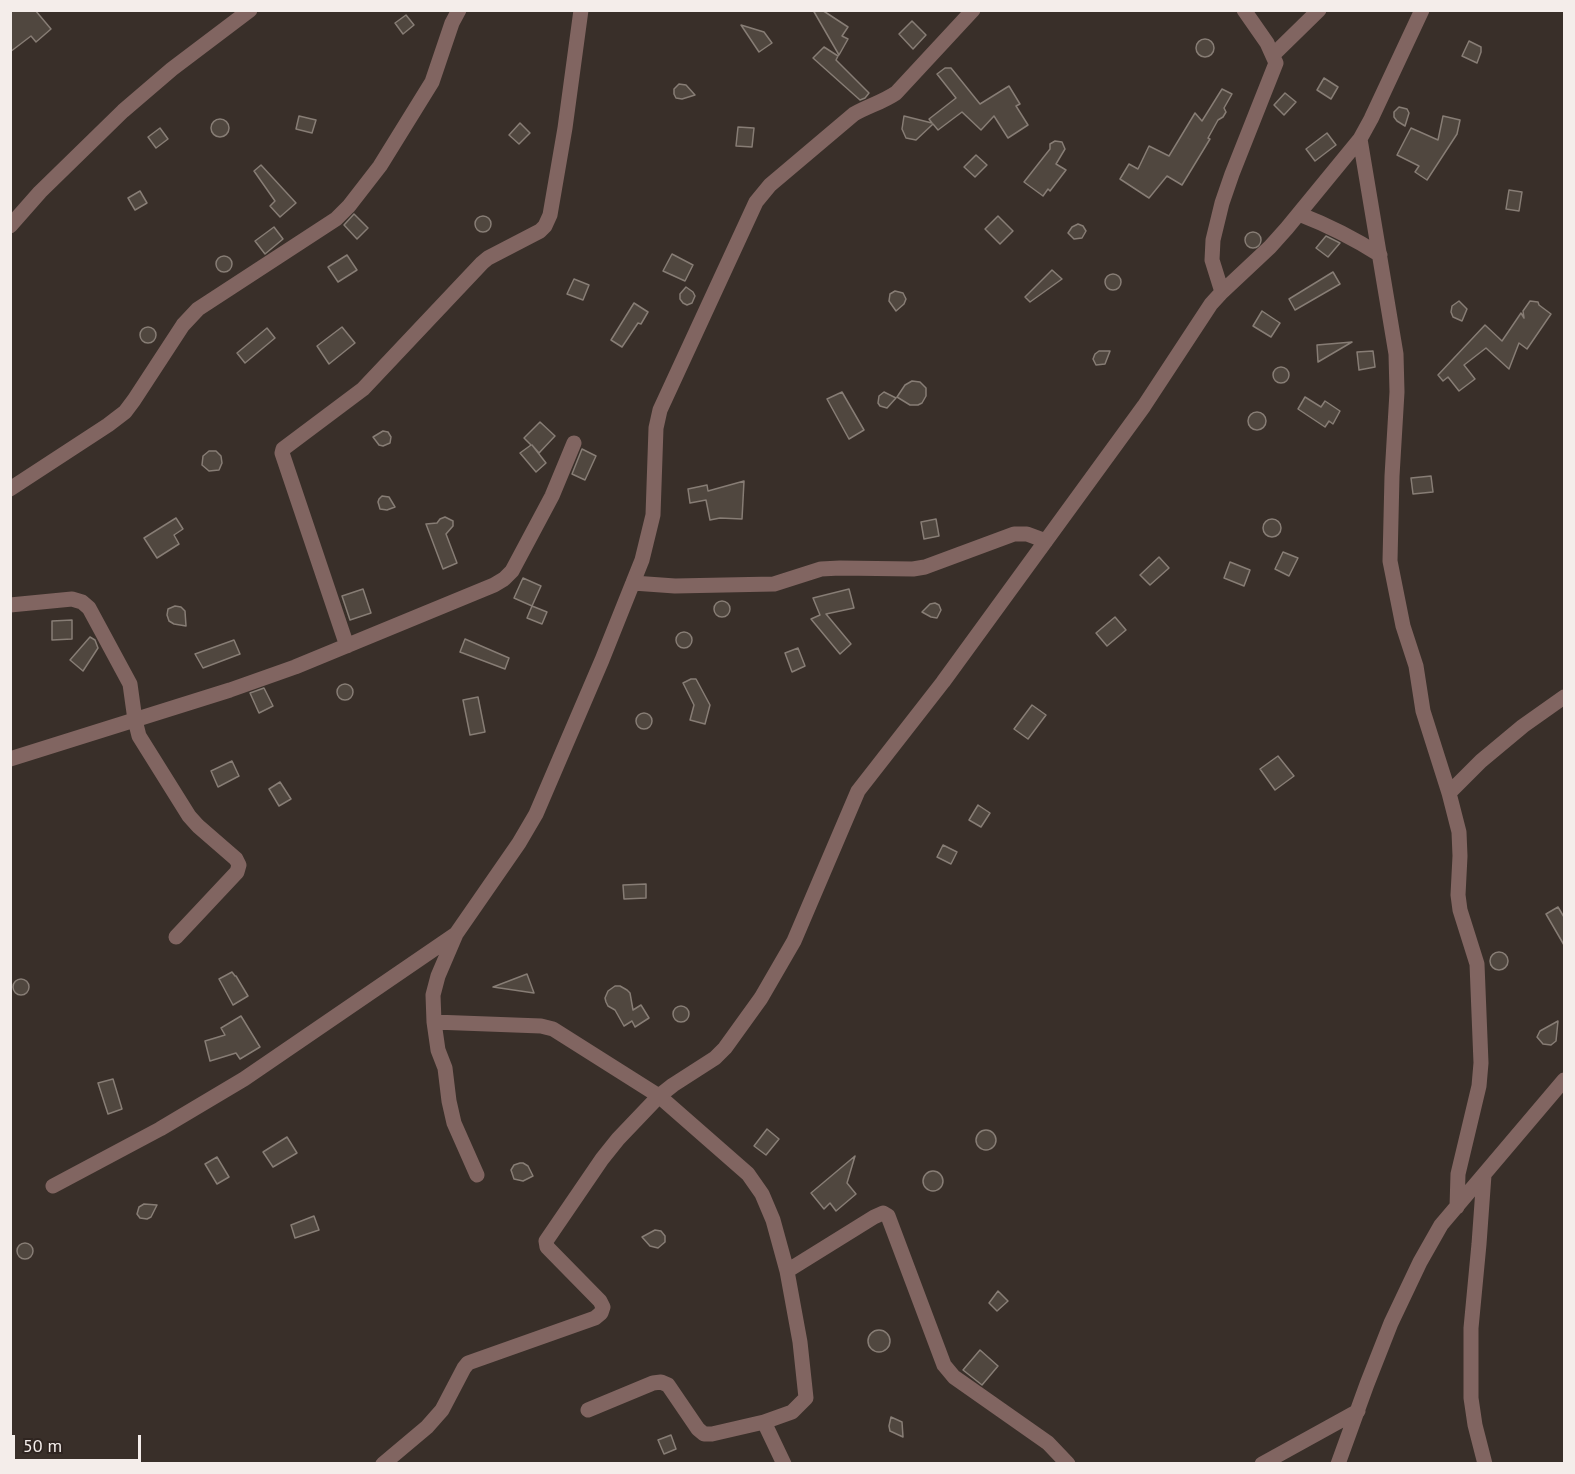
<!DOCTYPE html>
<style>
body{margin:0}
#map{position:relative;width:1575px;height:1474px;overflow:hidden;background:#392f29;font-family:"PT Sans",sans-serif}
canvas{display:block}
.frame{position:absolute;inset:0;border:12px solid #f4edea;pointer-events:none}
.scale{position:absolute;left:12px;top:1435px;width:129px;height:27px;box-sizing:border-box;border:3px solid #f4edea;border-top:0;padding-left:8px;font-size:18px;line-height:21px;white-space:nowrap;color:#f4edea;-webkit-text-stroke:4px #2f2520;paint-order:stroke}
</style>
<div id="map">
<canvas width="1575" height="1474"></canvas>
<div class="frame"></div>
<div class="scale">50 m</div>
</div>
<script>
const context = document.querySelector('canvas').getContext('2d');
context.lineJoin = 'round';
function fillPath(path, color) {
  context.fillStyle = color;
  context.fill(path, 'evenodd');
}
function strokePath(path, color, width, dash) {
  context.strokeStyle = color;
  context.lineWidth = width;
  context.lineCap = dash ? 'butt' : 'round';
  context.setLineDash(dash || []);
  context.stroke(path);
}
const building = new Path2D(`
 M10,10H35L51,29L36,42L31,36L10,52Z
 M813,10H822L848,27L842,36L848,39L839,55Z
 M406,15L414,25L403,34L395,23Z
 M912,21L926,35L913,49L899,34Z
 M741,25L764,32L772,43L759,52Z
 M1196 48a9 9 0 1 1 18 0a9 9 0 1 1-18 0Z
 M1469,41L1481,47V52L1477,63L1462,56Z
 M824,47L838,56L836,60L869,93L865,98L860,100L813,58Z
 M945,68H951L980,104L1009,86L1020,104L1016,106L1028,125L1008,138L994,116L981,130L962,112L938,130L933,124L916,140L906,138L902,129L904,116L932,123L929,119L956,98L937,74Z
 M1324,78L1338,87L1331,99L1317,90Z
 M679,84L686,85L695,95L682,99L676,98L674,94V89Z
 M1222,89L1232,94L1224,108L1226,112L1223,117L1218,120L1208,138L1210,139L1182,185L1167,176L1149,198L1120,179L1129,164L1138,169L1149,146L1169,156L1195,113L1202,121Z
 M1285,93L1296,102L1284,115L1274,105Z
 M1399,107L1407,109L1409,113L1405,126L1397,121L1394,117V112Z
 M299,116L316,120L312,133L296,129Z
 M1443,116L1460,120L1457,134L1427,180L1415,172L1419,166L1397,155L1411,128L1438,140Z
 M211 128a9 9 0 1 1 18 0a9 9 0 1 1-18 0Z
 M520,123L530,133L519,144L509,135Z
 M738,127L754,128L752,147L736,146Z
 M160,128L168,139L156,148L148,137Z
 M1327,133L1336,145L1315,161L1306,149Z
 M1055,141L1062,142L1065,149L1056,164L1066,170L1050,191L1048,189L1043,196L1024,182L1050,149V144Z
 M976,155L987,165L975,177L964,167Z
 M261,165L296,203L280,217L270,206L275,201L254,171Z
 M1509,190L1522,192L1519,211L1506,209Z
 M140,191L147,203L135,210L128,198Z
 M354,214L368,228L357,239L344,225Z
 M998,216L1013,231L1000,244L985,229Z
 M475 224a8 8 0 1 1 16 0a8 8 0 1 1-16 0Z
 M1078,224L1083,226L1086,231L1082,238L1074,239L1068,233L1072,227Z
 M274,227L283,239L265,254L255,241Z
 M1245 240a8 8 0 1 1 16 0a8 8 0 1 1-16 0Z
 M1326,236L1340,243L1328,257L1316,248Z
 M672,254L693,265L685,281L663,271Z
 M347,255L357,270L338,282L328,267Z
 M216 264a8 8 0 1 1 16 0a8 8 0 1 1-16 0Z
 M1052,270L1062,279L1030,302L1025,297Z
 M1333,272L1340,284L1295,310L1289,299Z
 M1105 282a8 8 0 1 1 16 0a8 8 0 1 1-16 0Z
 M574,279L589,285L583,300L567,294Z
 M686,287L693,292L695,296L692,303L687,305L683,303L680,299V294Z
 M895,291L903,293L906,299L904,304L896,311L889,301L890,294Z
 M1459,301L1467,309L1462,321L1453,317L1451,312L1452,306Z
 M1530,301L1538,302L1539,305L1551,314L1527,349L1519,343L1509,369L1486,348L1464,365L1475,379L1459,391L1448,377L1443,381L1438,375L1485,325L1502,341L1521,313L1524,318L1523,311Z
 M634,303L648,312L641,324L638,323L622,347L611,340Z
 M1262,311L1280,323L1271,337L1253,326Z
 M342,327L355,343L329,364L317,346Z
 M140 335a8 8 0 1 1 16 0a8 8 0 1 1-16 0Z
 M267,328L275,338L245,363L237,353Z
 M1352,342L1318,362L1317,345Z
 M1099,351H1110L1105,364L1096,365L1093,359L1095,354Z
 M1373,351L1375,367L1359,370L1357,352Z
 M1273 375a8 8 0 1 1 16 0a8 8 0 1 1-16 0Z
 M912,381L920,382L926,388V396L922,403L918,405H910L897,397L905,385Z
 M842,392L864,430L849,439L827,399Z
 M884,392L896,398L887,408L880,406L878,403L879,396Z
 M1305,397L1321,407L1325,401L1340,411L1333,424L1329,421L1325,427L1298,409Z
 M1248 421a9 9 0 1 1 18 0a9 9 0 1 1-18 0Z
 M540,422L555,436L539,453L532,445L546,463L536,472L520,453L531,445L524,438Z
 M383,431L388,432L391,437L390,443L383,446L379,445L373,437Z
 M582,449L596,456L585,480L572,474Z
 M209,451H216L221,456L222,463L219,470L209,471L202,465L203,456Z
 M1431,476L1433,492L1413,494L1411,478Z
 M744,481L742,519L720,518L710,520L706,500L690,503L688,489L707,485L708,491Z
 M382,496L389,497L395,507L387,510L380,509L378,502L379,499Z
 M445,517L453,521V526L446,534L457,563L443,569L426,524L437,523L440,519Z
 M176,518L183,529L174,535L179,544L157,558L144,538Z
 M1263 528a9 9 0 1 1 18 0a9 9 0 1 1-18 0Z
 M936,519L939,536L924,539L921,522Z
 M1283,552L1298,558L1289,576L1275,569Z
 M1159,557L1169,568L1150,585L1140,575Z
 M1230,562L1250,570L1244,586L1224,578Z
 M523,578L541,586L532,606L514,598Z
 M363,589L371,613L350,620L342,596Z
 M849,589L854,608L826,614L851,644L840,654L811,619L820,615L813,598Z
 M714 609a8 8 0 1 1 16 0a8 8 0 1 1-16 0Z
 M935,603L939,605L941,610L937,618L931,617L922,612L930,604Z
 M175,606L181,607L185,611L186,626L174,624L169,621L167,615L168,609Z
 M532,606L547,612L542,624L527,618Z
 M1115,617L1126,630L1107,646L1096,633Z
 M72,620V639L52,640V621Z
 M676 640a8 8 0 1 1 16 0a8 8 0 1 1-16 0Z
 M90,637L95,640L98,648L83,671L70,660Z
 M465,639L509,658L505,669L460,652Z
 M234,640L240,654L203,668L195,654Z
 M798,648L805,666L792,672L785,653Z
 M691,679H696L710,705L705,724L690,720L694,705L683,683Z
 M337 692a8 8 0 1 1 16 0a8 8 0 1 1-16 0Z
 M264,688L273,706L259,713L250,693Z
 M478,697L485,732L470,735L463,700Z
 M1032,705L1046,715L1028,739L1014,729Z
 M636 721a8 8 0 1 1 16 0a8 8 0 1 1-16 0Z
 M1278,756L1294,776L1275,790L1260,769Z
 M232,761L239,776L218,787L211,771Z
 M280,782L291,799L279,806L269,789Z
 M978,805L990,813L981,827L969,820Z
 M943,845L957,852L951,864L937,857Z
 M646,884V898L624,899L623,885Z
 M1558,907L1564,917V945L1546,914Z
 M1490 961a9 9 0 1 1 18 0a9 9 0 1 1-18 0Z
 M232,972L235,976H236L248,996L233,1005L219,979Z
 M527,974L534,993L493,987Z
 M13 987a8 8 0 1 1 16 0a8 8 0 1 1-16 0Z
 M615,986H620L627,990L630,993L633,1010L641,1005L649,1018L635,1027L632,1021L624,1026L615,1010L608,1006L606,1002L605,998L608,991Z
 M673 1014a8 8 0 1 1 16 0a8 8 0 1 1-16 0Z
 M241,1016L260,1047L240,1059L236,1053L210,1061L205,1041L225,1035L221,1028Z
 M1558,1021L1556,1041L1551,1045L1543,1044L1537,1037L1540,1031Z
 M113,1079L122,1109L108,1114L98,1083Z
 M767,1129L779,1139L766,1155L754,1146Z
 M976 1140a10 10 0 1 1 20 0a10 10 0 1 1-20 0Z
 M287,1137L297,1153L273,1167L263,1152Z
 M855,1156L847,1183L856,1194L836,1211L830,1203L824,1209L811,1193Z
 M217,1157L229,1177L217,1184L205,1164Z
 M520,1163H523L528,1166L533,1176L523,1181L514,1179L511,1170L514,1165Z
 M923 1181a10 10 0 1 1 20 0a10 10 0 1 1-20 0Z
 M144,1204L157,1205L151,1217L147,1219L140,1218L137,1214L139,1207Z
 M314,1216L319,1230L295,1238L291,1225Z
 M655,1230L661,1231L665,1236V1242L658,1248L650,1246L642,1237Z
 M17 1251a8 8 0 1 1 16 0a8 8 0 1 1-16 0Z
 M998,1291L1008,1301L997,1311L989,1303Z
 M868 1341a11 11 0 1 1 22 0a11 11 0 1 1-22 0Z
 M980,1350L998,1366L982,1385L963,1370Z
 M891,1417L902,1422L903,1437L890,1431L889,1426Z
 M671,1435L676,1449L664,1454L658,1440Z`);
fillPath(building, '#50473f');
strokePath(building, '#877d75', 1.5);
strokePath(new Path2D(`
 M1273,55L1319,10
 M1360,139L1396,354L1397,392L1392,476L1390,561L1403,626L1416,666L1423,711L1449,793L1459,832L1460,856L1458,895L1460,910L1477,964L1481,1063L1479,1086L1458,1174L1457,1207
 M1299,214C1330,226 1352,237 1380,255
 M10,226L40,192L123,111L172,69L250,10
 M1222,292L1212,260L1213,240L1222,203L1232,174L1276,63L1267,43L1244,10
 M10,489L108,425L125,412L134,400L183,325L198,309L336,219L349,206L380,166L432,82L452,23L459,10
 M633,583L675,586L774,584L821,569L840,568L913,569L925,567L1014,534H1027L1046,541
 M10,605L72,599L82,602L89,608L130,684L135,720L139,736L189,816L198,826L236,859L239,865L237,872L176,937
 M347,646L282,453L283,449L363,389L482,263L488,258L540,231L545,226L550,215L565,128L581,10
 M10,759L230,690L295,667L494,585L504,579L512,571L552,496L574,443
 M1449,793L1481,761L1523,726L1564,697
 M434,1022L541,1026L553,1029L659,1096L748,1174L762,1194L773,1220L787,1271L800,1342L806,1398L792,1412L764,1422L712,1434H704L698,1429L668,1385L661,1382L653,1383L588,1410
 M477,1175L454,1123L449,1101L445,1068L438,1050L434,1022L433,995L438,976L456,934L519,843L536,814L602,660L642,560L653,515L656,428L660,410L756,202L770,185L854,114C868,106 883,102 896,93L973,10
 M1484,1175L1479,1244L1471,1328V1398L1475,1425L1485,1464
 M53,1186L160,1129L244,1079L456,934
 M787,1271L874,1217L883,1213L888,1216L944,1365L954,1377L1048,1443L1068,1464
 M764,1422L784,1464
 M383,1464L427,1427L442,1410L464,1368L468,1363L595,1318L601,1313L603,1307L600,1301L547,1247L546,1241L602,1159L618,1139L659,1096L673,1085L715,1058L725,1048L761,998L794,941L858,791L943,682L1144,406L1211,304L1222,292L1270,247L1287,228L1360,139L1371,119L1422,10
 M1262,1464L1358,1411
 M1338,1464L1367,1384L1391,1323L1420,1262L1441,1225L1564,1080`), '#816561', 15);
</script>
